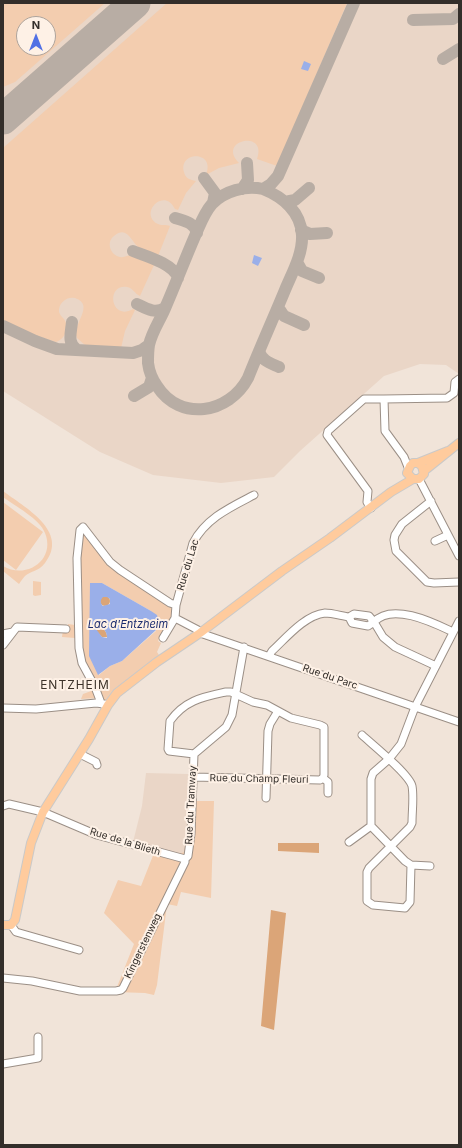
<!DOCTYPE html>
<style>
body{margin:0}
#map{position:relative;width:462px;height:1148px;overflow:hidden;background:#f1e4d9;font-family:Inter,sans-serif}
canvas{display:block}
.frame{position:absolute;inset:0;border:4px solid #332e2a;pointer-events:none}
.north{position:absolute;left:16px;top:16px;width:40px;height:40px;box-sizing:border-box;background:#fef1e6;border:1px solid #ada39b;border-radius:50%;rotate:0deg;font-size:11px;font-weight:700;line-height:16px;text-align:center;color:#332e2a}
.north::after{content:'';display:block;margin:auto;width:14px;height:18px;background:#5170e4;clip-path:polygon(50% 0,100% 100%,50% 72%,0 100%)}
</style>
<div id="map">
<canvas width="462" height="1148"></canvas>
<div class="frame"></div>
<div class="north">N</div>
</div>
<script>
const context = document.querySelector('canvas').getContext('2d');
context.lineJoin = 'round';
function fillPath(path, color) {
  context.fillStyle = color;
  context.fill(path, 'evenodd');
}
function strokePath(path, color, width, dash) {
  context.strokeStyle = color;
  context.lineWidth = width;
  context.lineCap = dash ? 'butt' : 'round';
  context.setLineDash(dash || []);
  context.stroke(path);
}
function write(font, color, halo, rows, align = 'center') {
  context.font = font + ' Inter,sans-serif';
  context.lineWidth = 4;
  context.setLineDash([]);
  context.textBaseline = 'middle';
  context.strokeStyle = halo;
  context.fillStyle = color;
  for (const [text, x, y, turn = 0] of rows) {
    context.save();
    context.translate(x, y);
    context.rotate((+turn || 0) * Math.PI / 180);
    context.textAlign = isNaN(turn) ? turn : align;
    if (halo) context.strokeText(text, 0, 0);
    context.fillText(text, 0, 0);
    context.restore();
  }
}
fillPath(new Path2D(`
 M3,3H459V374L446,365L420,364L384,376L300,451L274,477L221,483L153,475L100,452L3,391ZM24,24H48V48H24Z
 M146,773L188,774L185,845L184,852L179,854L133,842L142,806Z`), '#ead6c7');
fillPath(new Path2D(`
 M3,3H105L15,82L3,87ZM24,24H48V48H24Z
 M167,3H347L277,166L257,159C268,129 216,140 239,163L219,168L206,175C216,150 178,151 184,172C185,178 190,180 196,181L186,193L178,210L175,209C164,186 138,214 158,224C162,226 166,224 170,226L158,256C152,253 143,251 138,247C131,241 127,225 114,236C106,242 110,255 120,257C124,258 128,255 132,255C139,256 148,261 154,265L140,296C135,294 133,288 127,287C105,284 111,322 133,309L135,310L125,331L121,348L90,347L85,345L77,338C71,325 96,305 75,298C67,296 58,303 59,312C60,315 62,317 64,319C70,328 65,339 56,342L25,332L3,320V148Z
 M3,491C24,507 70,531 45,563C38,572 30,571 25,576C23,578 21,581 19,584L3,571V566C26,580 56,560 45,533C40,519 15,506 3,497Z
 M3,502L43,532L16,570L3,560Z
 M83,530L116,571L153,594L172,609L173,614L158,641L161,643L157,652L161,658L107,702L97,698L81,699L83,694L94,690L90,684L86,685L82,681L87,677L81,655L79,559ZM90,583H102L151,611L156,631L122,661L110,666L99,675Z
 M33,581L41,582V595L35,596L33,595Z
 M68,624L75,625V638L62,637L63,630H67Z
 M188,801H214L211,898L181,892L177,906L167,904L157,985L154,995L145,993L115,992L134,944L104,913L118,880L141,886L156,848L179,854L184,852L186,837Z`), '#f3cdaf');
fillPath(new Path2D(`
 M100 601a5 5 0 1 1 10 0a5 5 0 1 1-10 0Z
 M98,627C104,628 107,632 107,637H102L97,632L96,628Z
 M278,843H319V853L278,851Z
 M271,910L286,913L274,1030L261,1026Z`), '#dba578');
fillPath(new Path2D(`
 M304,61L311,64L308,71L301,69Z
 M254,255L262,258L258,266L252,263Z
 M90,583H102L151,611L157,615L159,623L156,630L122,661L110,666L98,675L89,656ZM107,597L110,599V604L103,606C100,603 100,600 103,597ZM98,627C104,627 107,632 107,638L102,637L96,629Z`), '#9aafe9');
strokePath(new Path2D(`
 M413,20L453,19L459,14
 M443,59L459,49
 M3,110L14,107L21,103
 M204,178L215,193L213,203
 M242,189L248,180L247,163
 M263,189C283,197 301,212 302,235C303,254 292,273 285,290C273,319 260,348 248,378C229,414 180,422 157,386C152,379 149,371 148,363C148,357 148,351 149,345C152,331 161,319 166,306C176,283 185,259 195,236C200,225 204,213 212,204C224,191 246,185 263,189L271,184L278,176L354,3
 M285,202L295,200L309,188
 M175,218C184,221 194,222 197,233
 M301,230L310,234L327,233
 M133,251C146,256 174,264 178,278
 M297,262L302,271L319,278
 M137,304C147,309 155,314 165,308
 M278,307L284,316L304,325
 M72,322C71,333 67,343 77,350
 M3,326L35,341L57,349L133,353L142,350L149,345
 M259,351C262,361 270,363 279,367
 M134,396L149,387L152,378`), '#b8ada4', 12);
strokePath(new Path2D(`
 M3,119L135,3`), '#b8ada4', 31);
const minor = new Path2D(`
 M408,467L404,457L385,431L384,399L447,398L454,393L455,382L459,379
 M419,479L459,556
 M431,501L402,524L395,535L394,540L396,551L427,582L434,583L459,582
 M371,508L367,502L368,491L327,435L328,431L364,399H384
 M435,541L448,535
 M354,614L369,616L374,622L368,626L352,623L349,617Z
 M175,618L198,630L200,633L459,722
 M3,634L13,632L17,627L66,629
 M163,638L175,618L176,605L193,543C206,518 231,507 254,495
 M3,645L13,632
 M269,656L272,651C286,638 305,615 325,613C332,613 342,616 349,617
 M436,666L395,647L383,637L374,622C392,602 434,623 453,632
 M101,703L95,687L82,663L79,648L77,558L80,530L83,527L110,562L120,570L170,603L176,605
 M3,708L36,709L96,703L104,704
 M362,735C373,745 409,774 412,786C414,797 412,811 412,823L410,827L369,868L367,872V901L373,905L405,908L410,902L411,865
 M80,754L96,762L97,765
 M193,777L320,780L323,778L324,775V727L320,725L291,718L267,705L253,702L231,692H226C203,697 185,700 170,721L168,749L169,751L194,754
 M323,778L328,782V793
 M266,798L268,731L270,724L278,711
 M3,806L9,804L43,812L97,835L185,859
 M349,842L371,826
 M430,866L411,865L405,861L371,826V779L373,773L389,759L401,744L415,707L459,621
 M11,925L16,932L79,950
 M3,978L32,981L80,991H116L121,990L123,988L185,862V859L188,856L191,834L194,754L226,727L232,715L244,647
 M3,1064L38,1058V1037`);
const major = new Path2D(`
 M418,463L422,466L424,474L419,479H413L407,473L410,466L413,463H418L448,451
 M424,471L459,443
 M3,925H11L15,920L31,843L43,812L89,739L108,705L117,693L157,662L200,633L282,571L330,538L391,492L413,479`);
strokePath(minor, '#9b8f86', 9);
strokePath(major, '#cac9c8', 10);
strokePath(minor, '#fff', 7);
strokePath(major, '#ffcb9d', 8);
write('10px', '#332e2a', '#fef1e6', [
 ["Rue du Lac",188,565,-73],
 ["Rue du Parc",330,677,19],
 ["Rue du Champ Fleuri",259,779,1],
 ["Rue du Tramway",191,805,-87],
 ["Rue de la Blieth",125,842,17],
 ["Kingerstenweg",143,946,-64]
]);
write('italic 11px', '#1d2d70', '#fef1e6', [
 ["Lac d'Entzheim",128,625]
]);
context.letterSpacing = '1px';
write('12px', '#3d332a', '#fef1e6', [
 ["ENTZHEIM",75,685]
]);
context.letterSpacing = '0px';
</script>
